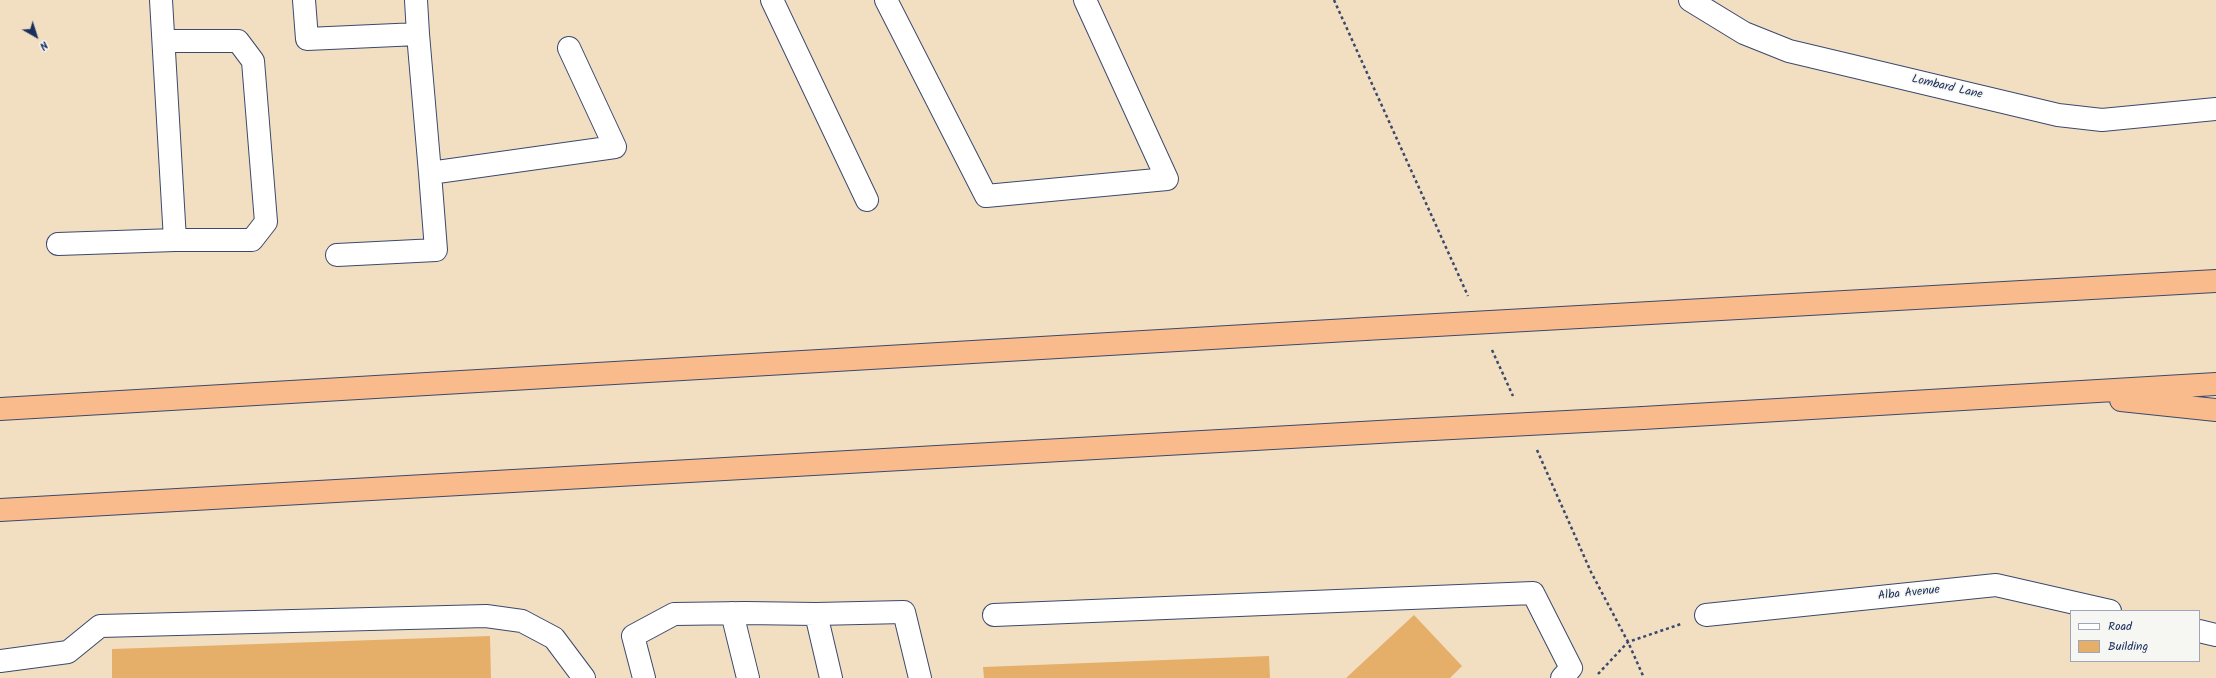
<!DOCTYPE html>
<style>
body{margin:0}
#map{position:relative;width:2216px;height:678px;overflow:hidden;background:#f2dfc2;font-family:Kalam,sans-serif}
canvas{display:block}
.legend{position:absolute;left:2070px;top:610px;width:130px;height:52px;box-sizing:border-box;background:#f6f6f2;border:1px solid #9ea6b7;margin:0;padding:5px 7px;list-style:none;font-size:12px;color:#1b2f5e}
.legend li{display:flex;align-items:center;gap:8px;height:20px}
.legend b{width:20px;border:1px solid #9ea6b7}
.north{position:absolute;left:16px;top:16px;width:40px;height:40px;-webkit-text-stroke:3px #f6f6f2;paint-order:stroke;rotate:141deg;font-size:11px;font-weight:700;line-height:16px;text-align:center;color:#1b2f5e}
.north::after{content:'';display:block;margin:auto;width:14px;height:18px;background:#1b2f5e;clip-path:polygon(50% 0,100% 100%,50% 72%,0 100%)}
</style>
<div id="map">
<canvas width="2216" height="678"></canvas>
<ul class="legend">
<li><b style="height:5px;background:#fff"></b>Road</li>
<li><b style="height:11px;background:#e5af6a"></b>Building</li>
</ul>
<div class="north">N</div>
</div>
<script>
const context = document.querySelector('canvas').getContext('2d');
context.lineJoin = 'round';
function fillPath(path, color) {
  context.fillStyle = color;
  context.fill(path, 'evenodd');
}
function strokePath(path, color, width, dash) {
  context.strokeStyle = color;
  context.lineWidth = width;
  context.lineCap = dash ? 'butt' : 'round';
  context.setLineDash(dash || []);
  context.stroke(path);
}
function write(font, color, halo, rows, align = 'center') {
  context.font = font + ' Kalam,sans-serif';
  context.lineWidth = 3;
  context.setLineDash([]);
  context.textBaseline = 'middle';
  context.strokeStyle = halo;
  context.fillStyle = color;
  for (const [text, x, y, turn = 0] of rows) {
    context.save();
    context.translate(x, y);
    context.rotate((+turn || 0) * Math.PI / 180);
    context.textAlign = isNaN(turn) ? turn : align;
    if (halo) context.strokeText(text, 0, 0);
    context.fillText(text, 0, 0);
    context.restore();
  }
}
fillPath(new Path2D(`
 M1414,615L1462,666L1450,678H1346Z
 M490,636L491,678H112V649Z
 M1269,656L1270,678H984L983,667Z`), '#e5af6a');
const minor = new Path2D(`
 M161,0L175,240H252L266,222L253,61L238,41H164
 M304,0L307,39L418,34L416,0
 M772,0L867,200
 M886,0L986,196L1167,179L1085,0
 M1690,0L1744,33L1789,51L2058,115L2102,120L2216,109
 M418,34L430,173L615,147L569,48
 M58,244L175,240
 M337,255L436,250L430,173
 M732,613L748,678
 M816,614L904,612L920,678
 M994,615L1533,593L1571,668L1562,678
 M1706,615L1996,585L2110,611
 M2199,631L2216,635
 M0,661L68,652L100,626L486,616L522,621L554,638L584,678
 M644,678L633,636L674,614L745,613L816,614L831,678`);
const highway = new Path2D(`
 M1597,316L2216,281
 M2121,400L2216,410
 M0,409L1365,329
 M1643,418L2216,384
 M0,510L1414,430`);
strokePath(minor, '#3b496d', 24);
strokePath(highway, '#3b496d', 24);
strokePath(new Path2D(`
 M1334,0L1468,296
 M1492,350L1513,396
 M1537,450L1591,572L1628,642L1644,678
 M1598,674L1628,642L1681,624`), '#3b496d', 2.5, [3, 3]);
strokePath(minor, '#fff', 22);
strokePath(highway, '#fabb8c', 22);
const highwayBridge = new Path2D(`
 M1365,329L1597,316
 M1414,430L1643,418`);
strokePath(highwayBridge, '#3b496d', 24, []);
strokePath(highwayBridge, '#fabb8c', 22);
write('12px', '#1b2f5e', '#f6f6f2', [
 ["Lombard Lane",1947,88,13],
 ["Alba Avenue",1909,594,-6]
]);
</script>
